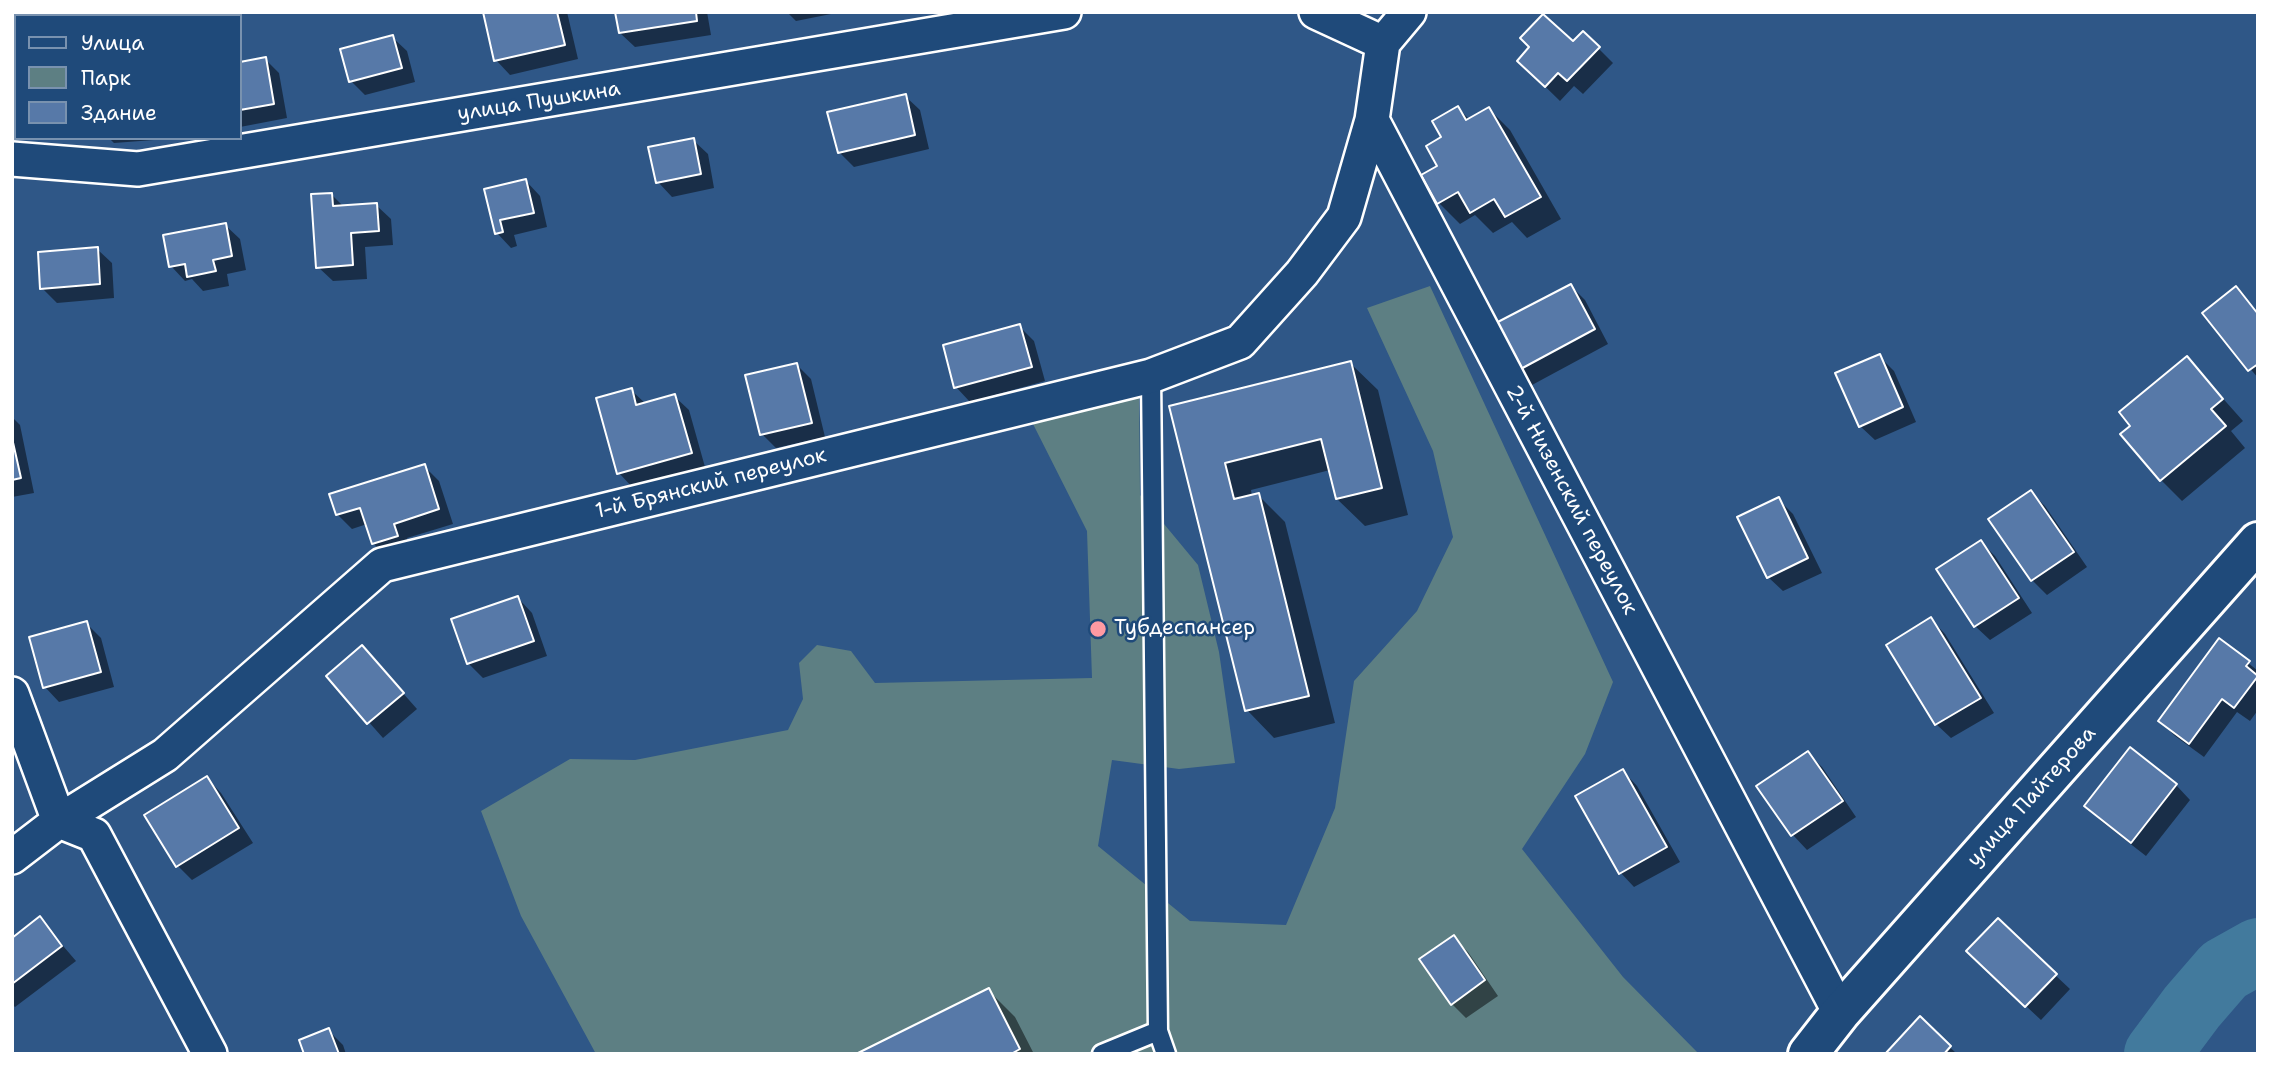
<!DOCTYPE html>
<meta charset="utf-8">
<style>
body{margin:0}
#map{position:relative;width:2270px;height:1066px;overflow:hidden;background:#2f5787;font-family:"Shantell Sans",sans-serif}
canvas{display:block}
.frame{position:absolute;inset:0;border:14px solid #fff;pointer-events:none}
.legend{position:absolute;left:14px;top:14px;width:228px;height:126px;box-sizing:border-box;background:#1f4a7a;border:2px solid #7992af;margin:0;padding:9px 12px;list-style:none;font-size:21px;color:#fff}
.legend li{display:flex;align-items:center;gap:14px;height:35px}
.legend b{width:35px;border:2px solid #7992af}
</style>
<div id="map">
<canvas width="2270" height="1066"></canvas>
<div class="frame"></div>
<ul class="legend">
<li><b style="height:9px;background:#1f4a7a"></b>Улица</li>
<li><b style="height:19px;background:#5d7f83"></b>Парк</li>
<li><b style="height:19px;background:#5779a8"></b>Здание</li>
</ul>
</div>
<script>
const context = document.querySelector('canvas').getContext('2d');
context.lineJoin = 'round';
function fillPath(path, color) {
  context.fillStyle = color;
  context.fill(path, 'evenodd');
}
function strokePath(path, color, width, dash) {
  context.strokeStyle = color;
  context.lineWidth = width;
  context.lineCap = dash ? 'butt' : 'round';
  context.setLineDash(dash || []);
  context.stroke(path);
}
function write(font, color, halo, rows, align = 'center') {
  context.font = font + ' "Shantell Sans",sans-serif';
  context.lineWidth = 5;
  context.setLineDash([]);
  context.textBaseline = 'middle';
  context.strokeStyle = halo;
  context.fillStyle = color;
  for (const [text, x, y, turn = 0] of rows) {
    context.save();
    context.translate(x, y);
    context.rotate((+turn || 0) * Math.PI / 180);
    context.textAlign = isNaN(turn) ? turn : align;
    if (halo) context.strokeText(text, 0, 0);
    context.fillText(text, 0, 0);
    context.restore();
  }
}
fillPath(new Path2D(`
 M1430,286L1613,682L1585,754L1522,849L1623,977L1699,1054H596L521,916L481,811L570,759L635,760L788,730L803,699L799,663L817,645L851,651L875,683L1092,678L1087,531L1033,424L1139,386L1140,495L1198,565L1219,652L1235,763L1179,769L1112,760L1098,846L1190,921L1286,925L1335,808L1354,681L1417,611L1453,537L1433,451L1367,308Z`), '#5d7f83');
fillPath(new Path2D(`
 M490,12H567L578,59L510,75L496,60Z
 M617,12H707L711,35L635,47L620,33Z
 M787,12H841L796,21Z
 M1583,33L1613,63L1583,94L1574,86L1560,101L1519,61L1573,44Z
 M12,37H16V90H12Z
 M392,37L407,51L415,82L365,95L351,81Z
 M265,59L279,73L287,118L240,127V64Z
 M905,96L920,110L929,149L854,167L839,152Z
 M1458,108L1470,120L1489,109L1510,130L1561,219L1527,238L1512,222L1493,233L1475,215L1460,224L1439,203L1443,138Z
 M109,138H167V139L114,143Z
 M693,140L708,154L714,188L672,197L658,182Z
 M526,181L540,196L547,227L514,235L517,246L511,248L497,233L486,190Z
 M332,195L344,207L376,205L391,219L393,245L365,247L367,279L333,281L318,267Z
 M225,225L240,239L246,270L227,274L229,286L203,291L192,279L185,281L171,266Z
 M97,249L112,263L114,298L57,303L42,288Z
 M1571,286L1585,300L1608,344L1532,385L1518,370Z
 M2236,289L2258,313V378L2204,313Z
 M1019,326L1034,341L1045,381L970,402L956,387Z
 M1879,356L1894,371L1916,422L1875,440L1860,426Z
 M2187,358L2243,421L2231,431L2245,448L2182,501L2161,480L2123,434L2132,426Z
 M1350,363L1378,390L1408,515L1365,526L1337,499L1330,470L1251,490L1252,496L1258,495L1285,522L1335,723L1274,738L1247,710L1171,408Z
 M797,365L811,379L825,437L776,448L762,434Z
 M631,390L646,404L674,396L689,410L705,467L633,488L619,473Z
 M12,417L20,425L34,493L12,497Z
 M424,466L439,481L453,524L407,538L411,551L388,558L373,543L367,524L352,529L337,514Z
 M2031,492L2045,506L2087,567L2047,595L2032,580L1990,520Z
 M1778,499L1793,514L1822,573L1783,591L1768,577Z
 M1981,542L1995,556L2032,613L1990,640L1975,626Z
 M518,598L532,613L547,656L483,678L468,663Z
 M1931,619L1945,634L1994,713L1951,738L1936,724Z
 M86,623L101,638L114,687L59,702L45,687Z
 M2220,640L2258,671V710L2250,721L2237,712L2204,757L2175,736L2160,721Z
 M362,647L417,709L383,738L328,676Z
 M2131,750L2176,785L2190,800L2146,856L2101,821L2086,806Z
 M1808,753L1822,767L1856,817L1807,850L1793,835L1759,786Z
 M1623,771L1637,786L1680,862L1634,887L1620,872Z
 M207,778L221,793L253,843L192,880L178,866Z
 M40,919L76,961L15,1007L12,1004V940Z
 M1453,937L1468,952L1498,996L1466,1018L1452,1004Z
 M1983,966L2055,975L2070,989L2041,1020Z
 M988,990L1015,1017L1034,1054H860Z
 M1920,1019L1957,1054H1887Z
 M328,1030L343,1045L346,1054H306Z`), '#0007');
strokePath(new Path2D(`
 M2157,1054L2192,1007L2224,970L2258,951`), '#427a9d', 66);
const building = new Path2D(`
 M483,12H557L565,45L494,61Z
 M615,12H696L697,21L619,33Z
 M1543,14L1573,41L1583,31L1600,47L1567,81L1558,73L1545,87L1517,61L1529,47L1520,38Z
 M12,35H16V74H12Z
 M393,35L402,68L349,82L340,49Z
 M266,57L274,104L240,110V62Z
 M906,94L915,135L838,153L827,112Z
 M1458,106L1466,120L1489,107L1541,197L1505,217L1494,199L1470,213L1458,192L1437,204L1421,175L1437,166L1426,146L1441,137L1432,121Z
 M694,138L701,174L656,183L648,147Z
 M526,179L534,213L500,220L503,232L495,234L484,189Z
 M332,193L333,206L377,203L379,231L351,233L353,265L316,268L311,194Z
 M226,223L232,256L213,260L216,271L187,277L185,264L169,267L163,235Z
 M98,247L100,284L40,289L38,252Z
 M1571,284L1595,329L1517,371L1492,325Z
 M2236,286L2258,314V364L2248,371L2202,313Z
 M1020,324L1032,367L954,388L943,345Z
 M1880,354L1903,407L1859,427L1835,373Z
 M2187,356L2223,399L2211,409L2226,426L2160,481L2120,434L2130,426L2119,412Z
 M1351,361L1382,488L1336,499L1321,439L1225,463L1234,499L1259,493L1309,696L1245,711L1169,406Z
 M797,363L812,423L760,435L745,375Z
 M632,388L636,405L675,394L692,453L617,474L596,398Z
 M12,438L21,478L12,480Z
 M425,464L439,509L394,524L398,536L372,544L360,508L336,515L329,494Z
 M2031,490L2074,552L2031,581L1988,519Z
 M1779,497L1808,558L1767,578L1737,517Z
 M1981,540L2019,598L1974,627L1936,569Z
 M518,596L534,641L467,664L451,619Z
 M1931,617L1981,698L1935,725L1886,645Z
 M87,621L101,672L43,688L29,637Z
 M2219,638L2250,661L2246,666L2258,676L2234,708L2222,699L2189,744L2158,721Z
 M362,645L404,693L367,724L326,676Z
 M2130,747L2177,784L2131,843L2084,806Z
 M1808,751L1843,801L1791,836L1756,786Z
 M1623,769L1667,847L1619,874L1575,796Z
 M207,776L239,828L176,867L144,815Z
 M40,916L62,946L12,984V938Z
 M1998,918L2057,974L2025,1007L1966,951Z
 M1454,935L1485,980L1451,1005L1419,959Z
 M989,988L1020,1049L1011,1054H856Z
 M1920,1016L1951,1046L1944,1054H1885Z
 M329,1028L339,1054H304L299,1040Z`);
fillPath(building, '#5779a8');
strokePath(building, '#fff', 2);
const lane = new Path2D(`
 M1151,376L1158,1031
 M1102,1054L1158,1031L1166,1054`);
const street = new Path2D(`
 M1316,12L1383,43L1372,120L1840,1013
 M1383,43L1409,12
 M12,159L138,169L1064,12
 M12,694L59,821L94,835L210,1054
 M12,857L59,821L165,755L382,565L1151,376L1240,342L1302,273L1344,217L1372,120`);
const secondary = new Path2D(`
 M1808,1054L1840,1013L2258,542`);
strokePath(lane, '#fff', 23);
strokePath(street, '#fff', 38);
strokePath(secondary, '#fff', 44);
strokePath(lane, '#1f4a7a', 18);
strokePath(street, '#1f4a7a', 33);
strokePath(secondary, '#1f4a7a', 38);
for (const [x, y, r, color] of [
 [1098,629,9,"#ff9aa2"]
]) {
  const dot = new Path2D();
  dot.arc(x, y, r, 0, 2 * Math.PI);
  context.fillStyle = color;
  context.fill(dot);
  strokePath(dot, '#1f4a7a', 2.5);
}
write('21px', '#fff', '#1f4a7a', [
 ["улица Пушкина",539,102,-9],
 ["1-й Брянский переулок",711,484,-14],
 ["2-й Низенский переулок",1571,500,62],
 ["улица Пайтерова",2032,797,-48]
]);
write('21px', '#fff', '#1f4a7a', [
 ["Тубдеспансер",1114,629]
], 'left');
</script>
